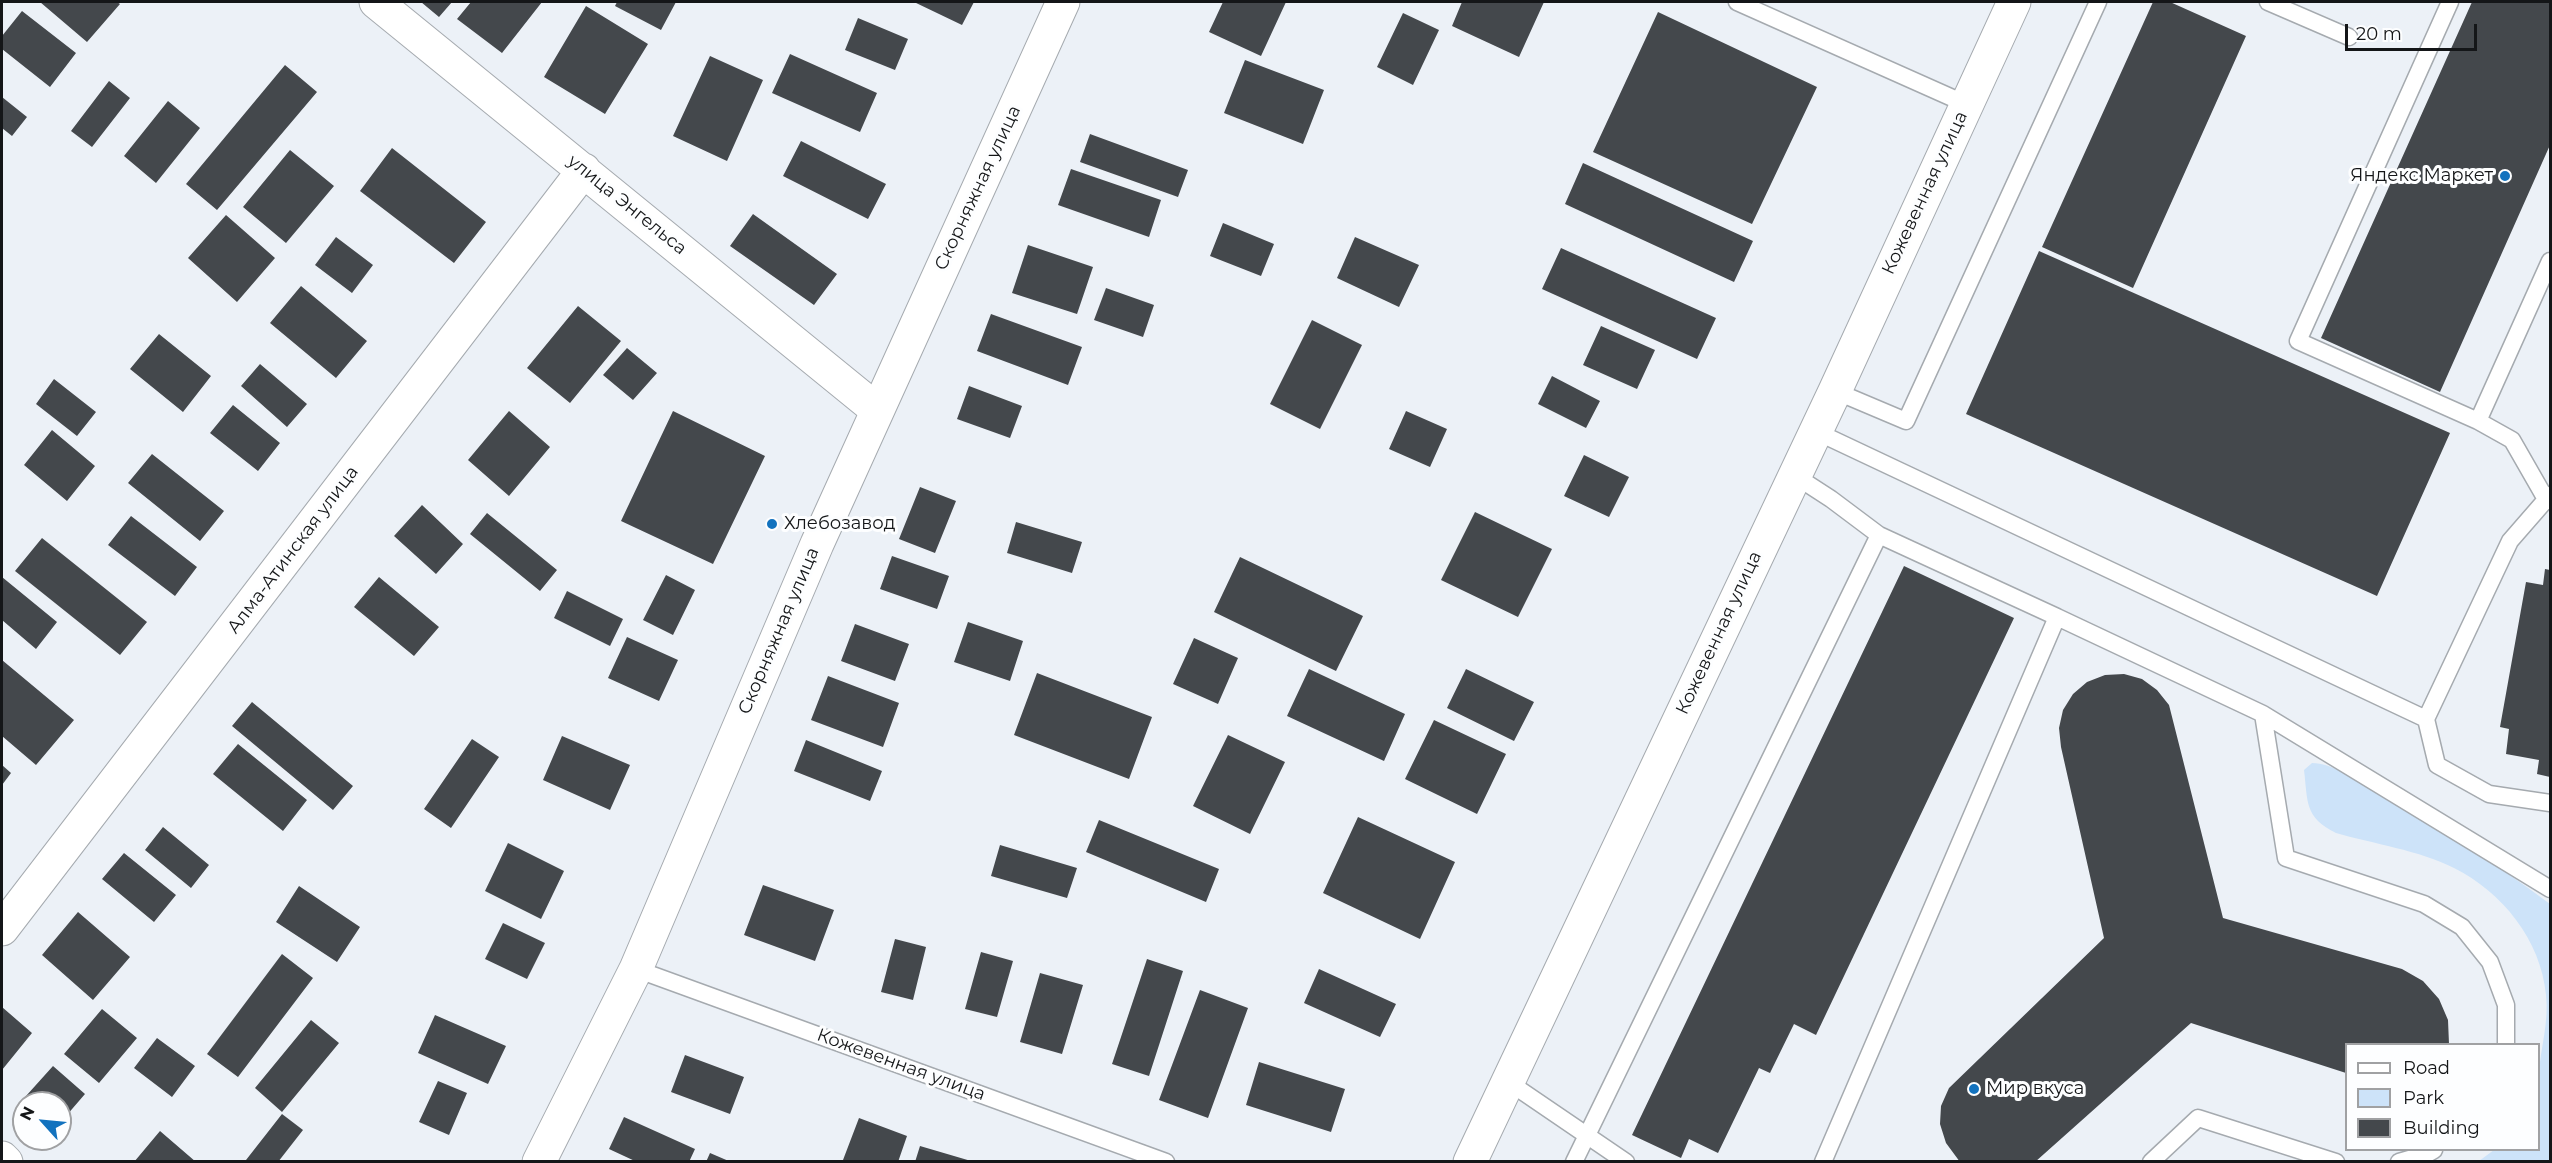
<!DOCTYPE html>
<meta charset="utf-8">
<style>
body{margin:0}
#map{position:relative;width:2552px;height:1163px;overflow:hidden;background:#ecf1f7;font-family:Montserrat,sans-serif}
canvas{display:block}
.frame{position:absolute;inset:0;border:3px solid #141618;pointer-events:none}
.legend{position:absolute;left:2345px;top:1043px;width:195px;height:108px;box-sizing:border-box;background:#fdfeff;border:2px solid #a0a1a3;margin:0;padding:8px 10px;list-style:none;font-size:18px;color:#141618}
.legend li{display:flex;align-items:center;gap:12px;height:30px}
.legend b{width:30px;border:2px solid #a0a1a3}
.north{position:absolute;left:12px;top:1091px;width:60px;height:60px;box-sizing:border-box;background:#fdfeff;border:2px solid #a0a1a3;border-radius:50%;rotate:297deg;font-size:16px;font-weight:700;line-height:24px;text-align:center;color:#141618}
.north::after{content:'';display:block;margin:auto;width:21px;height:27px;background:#1272be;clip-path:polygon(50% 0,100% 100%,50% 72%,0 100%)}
.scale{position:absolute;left:2345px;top:24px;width:132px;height:27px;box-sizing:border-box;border:3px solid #141618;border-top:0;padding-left:8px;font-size:18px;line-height:21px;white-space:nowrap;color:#141618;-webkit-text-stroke:4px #fdfeff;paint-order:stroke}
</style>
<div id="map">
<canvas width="2552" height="1163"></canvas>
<div class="frame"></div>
<ul class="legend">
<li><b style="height:8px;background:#fff"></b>Road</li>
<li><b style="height:16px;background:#cde3f9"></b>Park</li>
<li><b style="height:16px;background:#44484c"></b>Building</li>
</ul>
<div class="north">N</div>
<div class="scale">20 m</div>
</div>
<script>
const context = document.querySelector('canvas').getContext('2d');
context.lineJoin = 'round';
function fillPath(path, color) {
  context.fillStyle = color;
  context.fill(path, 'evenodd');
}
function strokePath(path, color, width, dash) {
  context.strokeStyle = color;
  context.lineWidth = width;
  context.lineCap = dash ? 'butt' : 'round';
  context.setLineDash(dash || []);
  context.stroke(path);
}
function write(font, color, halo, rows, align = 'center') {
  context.font = font + ' Montserrat,sans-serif';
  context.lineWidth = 6;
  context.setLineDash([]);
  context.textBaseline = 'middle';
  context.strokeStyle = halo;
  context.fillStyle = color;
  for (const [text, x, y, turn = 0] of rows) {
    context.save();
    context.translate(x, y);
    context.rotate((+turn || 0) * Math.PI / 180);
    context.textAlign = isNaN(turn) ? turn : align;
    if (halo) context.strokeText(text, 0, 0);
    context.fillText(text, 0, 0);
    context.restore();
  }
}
fillPath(new Path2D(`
 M2312,763C2332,763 2351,778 2367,787C2431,822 2492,861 2550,904V1161H2479L2494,1150H2538C2539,1124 2536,1097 2539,1072C2541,1046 2549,1022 2546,995C2541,940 2502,892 2454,868C2418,850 2374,844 2336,833C2304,817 2308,802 2304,770Z`), '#cde3f9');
fillPath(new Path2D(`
 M40,2H117L120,4L87,42Z
 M421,2H452L439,17Z
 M471,2H542L502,53L457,19Z
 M617,2H676L661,30L615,6Z
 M914,2H974L962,25Z
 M1223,2H1286L1261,56L1209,32Z
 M1462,2H1544L1519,57L1452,26Z
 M2153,2H2170L2246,36L2133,288L2042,247Z
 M2472,2H2550V145L2440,392L2321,338Z
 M586,6L648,44L605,114L544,77Z
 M22,11L76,53L50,87L2,49V36Z
 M1658,12L1817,87L1752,224L1593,152Z
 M1403,13L1439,30L1413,85L1377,67Z
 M858,18L908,39L895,70L845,50Z
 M790,54L877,93L860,132L772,93Z
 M710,56L763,80L727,161L673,136Z
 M1245,60L1324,90L1303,144L1224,113Z
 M285,65L317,92L217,210L186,184Z
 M109,81L130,98L92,147L71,131Z
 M2,97L27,117L12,136L2,128Z
 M168,101L200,128L156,183L124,156Z
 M1090,134L1188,170L1178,197L1080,162Z
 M801,141L886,184L868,219L783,176Z
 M392,148L486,222L454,263L360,191Z
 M290,150L334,186L286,243L243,207Z
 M1583,163L1753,241L1734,282L1565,204Z
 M1071,169L1161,200L1149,237L1058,205Z
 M753,214L837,274L814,305L730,246Z
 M226,215L275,258L237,302L188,258Z
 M1223,223L1274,244L1261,276L1210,256Z
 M336,237L373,265L352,293L315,265Z
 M1355,237L1419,265L1399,307L1337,278Z
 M1028,245L1093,267L1077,314L1012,293Z
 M1561,248L1716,318L1697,359L1542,289Z
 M2039,251L2450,433L2377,596L1966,414Z
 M301,286L367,341L336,378L270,323Z
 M1106,288L1154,305L1143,337L1094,320Z
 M578,306L621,341L570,403L527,368Z
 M991,314L1082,347L1068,385L977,351Z
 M1312,320L1362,345L1320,429L1270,404Z
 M1601,326L1655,350L1637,389L1583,365Z
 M159,334L211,376L183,412L130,369Z
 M627,348L657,373L633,400L603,375Z
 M260,364L307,404L287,427L241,386Z
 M1552,376L1600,401L1586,428L1538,404Z
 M54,379L96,412L77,436L36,404Z
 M969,386L1022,406L1010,438L957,419Z
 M233,405L280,443L258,471L210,433Z
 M509,411L550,447L509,496L468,460Z
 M673,411L765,456L713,564L621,521Z
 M1406,411L1447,429L1430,467L1389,449Z
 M52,430L95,466L67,501L24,465Z
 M152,454L224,511L200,541L128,483Z
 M1584,455L1629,477L1609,517L1564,496Z
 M920,487L956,501L935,553L899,539Z
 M422,505L463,544L436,574L394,536Z
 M1475,512L1552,549L1518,617L1441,580Z
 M487,513L557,570L540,591L470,534Z
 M131,516L197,567L175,596L108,545Z
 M1016,522L1082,542L1072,573L1007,553Z
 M42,538L147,622L120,655L15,571Z
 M892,556L949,576L937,609L880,589Z
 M1240,557L1363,616L1336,671L1214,612Z
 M1904,566L2014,618L1816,1035L1794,1024L1770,1073L1759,1068L1718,1153L1689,1139L1681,1158L1632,1135Z
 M2545,569L2550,570V777L2537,774L2539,760L2506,754L2509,729L2500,727L2526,582L2543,585Z
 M666,575L695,590L673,635L643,620Z
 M2,577L57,622L36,649L2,620Z
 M379,577L439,627L414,656L354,607Z
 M567,591L623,619L610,646L554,618Z
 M968,622L1023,641L1010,681L954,662Z
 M855,624L909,644L895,681L841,661Z
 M627,637L678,660L659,701L608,678Z
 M1194,638L1238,658L1218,704L1173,684Z
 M2,660L74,720L36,765L2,736Z
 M1309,669L1405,714L1384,761L1287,716Z
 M1466,669L1534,702L1514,741L1447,708Z
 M1037,673L1152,717L1129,779L1014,735Z
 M2124,674L2142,679L2157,690L2169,705L2223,918L2402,969L2423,981L2439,999L2448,1020L2449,1044H2346V1073L2191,1023L2035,1162H1960L1946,1143L1940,1124L1941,1106L1949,1088L2104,938L2061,747L2059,728L2063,710L2073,694L2087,682L2105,675Z
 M828,676L899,703L883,747L811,720Z
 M252,702L353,786L333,810L232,726Z
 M1434,720L1506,754L1477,814L1405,779Z
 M1228,735L1285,762L1250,834L1193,806Z
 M562,736L630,765L610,810L543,780Z
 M472,739L499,757L451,828L424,809Z
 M806,740L882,771L870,801L794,771Z
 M238,744L307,800L283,831L213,774Z
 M2,765L11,773L2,785Z
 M1358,817L1455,862L1420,939L1323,893Z
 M1099,820L1219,869L1206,902L1086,852Z
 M163,827L209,865L191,888L145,850Z
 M508,843L564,871L541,919L485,891Z
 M1000,845L1077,868L1067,898L991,876Z
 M124,853L176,895L154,922L102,879Z
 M763,885L834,910L815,961L744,935Z
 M299,886L360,927L337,962L276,922Z
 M78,912L130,957L93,1000L42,955Z
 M503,923L545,943L527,979L485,959Z
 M895,939L926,947L913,1000L881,992Z
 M981,952L1013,961L997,1017L965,1009Z
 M282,954L313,978L238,1077L207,1054Z
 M1147,959L1183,971L1149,1076L1112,1064Z
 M1319,969L1396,1004L1380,1037L1304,1003Z
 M1040,973L1083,985L1062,1054L1020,1042Z
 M1200,990L1248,1008L1208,1118L1159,1100Z
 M2,1007L32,1033L2,1070Z
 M102,1009L137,1038L99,1083L64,1054Z
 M435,1015L506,1046L488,1084L418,1053Z
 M311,1020L339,1043L282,1112L255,1088Z
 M157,1038L195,1066L172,1097L134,1068Z
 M685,1055L744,1077L730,1114L671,1092Z
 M1259,1062L1345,1089L1331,1132L1246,1105Z
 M53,1066L85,1094L60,1123V1103H24V1112L17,1106Z
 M438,1081L467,1093L449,1135L419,1122Z
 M282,1114L303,1130L278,1162H249L246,1160Z
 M624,1117L695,1149L689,1162H637L609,1149Z
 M859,1118L907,1136L898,1162L843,1160Z
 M160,1131L196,1162H134Z
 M920,1146L971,1161V1162H915Z
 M710,1153L731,1162H706Z`), '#44484c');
const lane = new Path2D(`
 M1737,2L1966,104
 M2268,2L2349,37
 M2450,2L2298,341L2478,421
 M2550,261L2478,421L2512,440L2547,501H2550
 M1835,391L1906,421L2098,2
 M1815,431L2426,719
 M1794,475L1831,499L1879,535L2057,617L1823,1162
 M2550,495L2510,541L2426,719L2437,765L2489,794L2550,803
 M2057,617L2263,714L2286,858L2424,904L2462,927L2490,962L2506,1005V1044
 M2263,714L2550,889
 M636,969L1166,1162
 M1507,1081L1626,1162
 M1574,1162L1879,535
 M2151,1162L2198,1118L2336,1162
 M2399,1162L2427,1154L2434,1150`);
const street = new Path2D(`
 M376,2L877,410
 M2,929L584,170
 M2,1158L6,1162`);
const secondary = new Path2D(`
 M539,1162L636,969L817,544L1063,2
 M1470,1162L1835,391L2014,2`);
strokePath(lane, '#a5aaaf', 19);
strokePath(street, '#a5aaaf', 35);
strokePath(secondary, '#a5aaaf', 35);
strokePath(lane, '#fff', 16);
strokePath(street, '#fff', 33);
strokePath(secondary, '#fff', 33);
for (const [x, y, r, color] of [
 [2505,176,6,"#1272be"],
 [772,524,6,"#1272be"],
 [1974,1089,6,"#1272be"]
]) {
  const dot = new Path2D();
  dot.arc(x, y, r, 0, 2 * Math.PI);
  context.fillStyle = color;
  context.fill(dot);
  strokePath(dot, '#fdfeff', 2);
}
write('18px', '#141618', '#fdfeff', [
 ["Яндекс Маркет",2493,176,"right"],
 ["Хлебозавод",784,524],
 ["Мир вкуса",1986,1089]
], 'left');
write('18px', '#141618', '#fdfeff', [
 ["Скорняжная улица",978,188,-65],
 ["Кожевенная улица",1925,193,-65],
 ["улица Энгельса",627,205,39],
 ["Алма-Атинская улица",293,550,-53],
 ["Скорняжная улица",779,631,-67],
 ["Кожевенная улица",1719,633,-65],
 ["Кожевенная улица",901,1065,20]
]);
</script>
